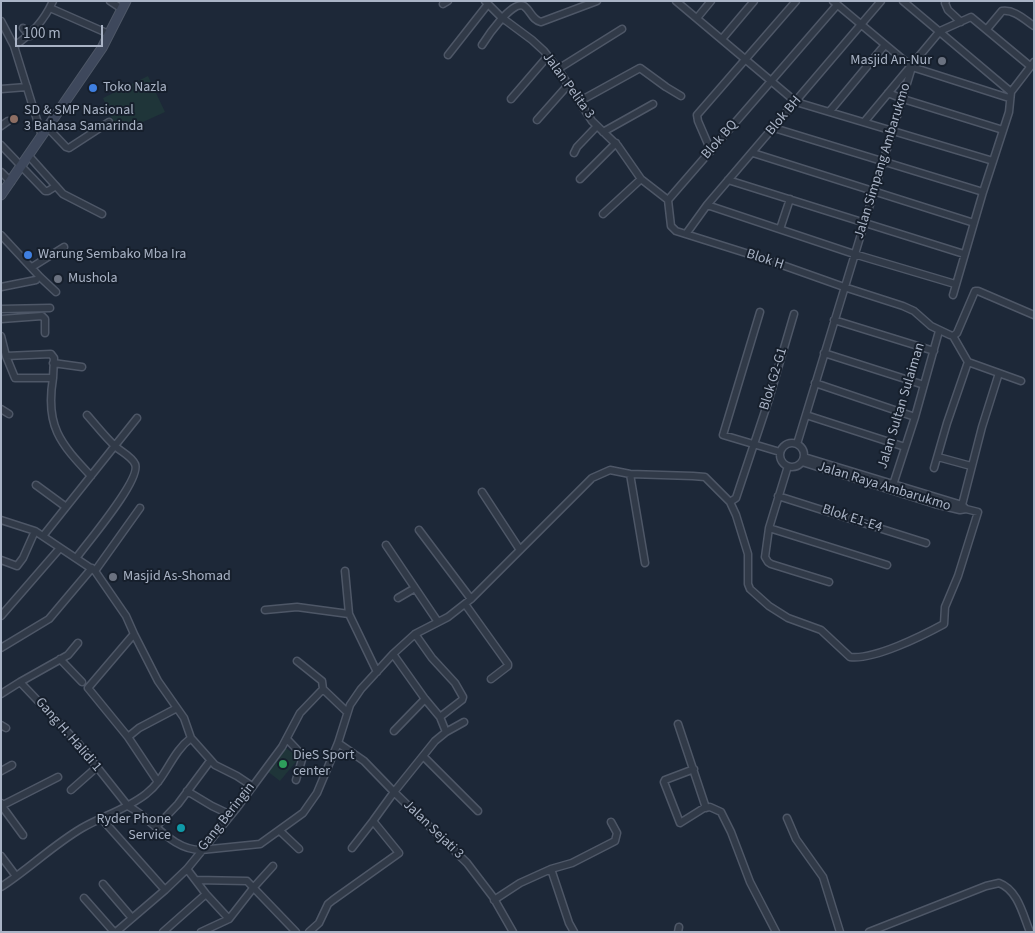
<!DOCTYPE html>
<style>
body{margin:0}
#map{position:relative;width:1035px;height:933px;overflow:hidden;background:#1d2838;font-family:"Source Sans 3",sans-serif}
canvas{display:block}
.frame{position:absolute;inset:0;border:2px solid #aab4c6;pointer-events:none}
.scale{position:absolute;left:15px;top:25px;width:88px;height:22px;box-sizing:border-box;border:2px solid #aab4c6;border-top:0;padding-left:6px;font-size:15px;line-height:18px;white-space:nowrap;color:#aab4c6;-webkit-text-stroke:4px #161f2c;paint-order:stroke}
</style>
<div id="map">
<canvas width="1035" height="933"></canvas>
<div class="frame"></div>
<div class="scale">100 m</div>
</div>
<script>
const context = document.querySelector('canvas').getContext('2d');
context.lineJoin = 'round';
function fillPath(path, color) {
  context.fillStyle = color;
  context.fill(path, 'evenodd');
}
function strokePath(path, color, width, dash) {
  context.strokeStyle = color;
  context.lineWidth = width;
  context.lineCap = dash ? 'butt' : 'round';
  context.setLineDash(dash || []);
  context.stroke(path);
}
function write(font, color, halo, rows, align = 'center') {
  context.font = font + ' "Source Sans 3",sans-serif';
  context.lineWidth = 4;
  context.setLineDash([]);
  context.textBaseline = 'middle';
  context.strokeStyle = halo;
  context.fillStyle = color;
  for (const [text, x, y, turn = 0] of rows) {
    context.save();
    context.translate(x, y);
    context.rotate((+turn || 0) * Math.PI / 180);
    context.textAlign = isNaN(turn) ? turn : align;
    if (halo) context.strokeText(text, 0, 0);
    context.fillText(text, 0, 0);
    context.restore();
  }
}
fillPath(new Path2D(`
 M148,76L165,112L132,127L130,123L116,128L103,98Z
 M286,748L299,758L280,781L267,771Z`), '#1f3539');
const street = new Path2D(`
 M110,1L122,9
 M485,1L501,17L532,40L544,51L558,69L592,121L618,146L641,179L668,200
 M676,1L796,102L993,161
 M833,1L912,67L1009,98
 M903,1L1011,92
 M946,1L945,3L948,10L961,22
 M443,4L448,1
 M50,8L109,34
 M697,18L711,1
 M1,21L14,46L42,136
 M23,28L30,36
 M987,29L1002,11C1014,9 1025,20 1034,26
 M722,39L754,1
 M482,45C487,37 512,0 524,6C531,11 532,20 541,22L597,1
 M14,46C32,34 44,21 53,1
 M448,55L488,4
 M558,69L622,29
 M1,89L27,87
 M888,93L903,99L1003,130
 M511,99L548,56
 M580,101L640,68L666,87L681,96
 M830,111L884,46
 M537,120L568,85
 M865,121L940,31L971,17L1030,66
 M1,126L8,121
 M48,128L66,147L69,148L109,122
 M774,128L983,192
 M603,132L653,104
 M1,145L45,191H48L56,186
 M711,151L698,121L697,115L796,1
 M574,153L577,147L597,126
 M753,153L974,223
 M29,156L63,194L102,214
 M1,172L11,182
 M580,179L616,143
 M728,180L964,254
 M668,200L671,226L676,231L768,260L844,287L903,306L914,311L931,326L950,335L953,336L957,333L975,291H978L1034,315
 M668,200L837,5
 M707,205L854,254L955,284
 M603,214L641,179
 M780,229L790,199
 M686,234L707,205L881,1
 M1,235L40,277L56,292
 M32,267L64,247
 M1,287L36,280
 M953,295L983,192L1009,112L1011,92L1034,62
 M1,309L50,308
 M760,312L723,435L780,452
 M1,319L42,316L45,319V333
 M834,320L934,351
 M1,336L6,356L15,378H53C45,426 60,443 91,476
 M953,336L968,362
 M824,353L924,385
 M6,356L51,354L54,358L53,378
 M53,363L82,367
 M815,383L915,417
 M1,409L9,414
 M806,415L905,447
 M780 455a12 12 0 1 1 24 0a12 12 0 1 1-24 0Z
 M797,444L912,67
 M938,457L971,466
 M802,462L935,504L960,510L966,509
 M788,466L769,528L765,557L768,562L771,564L829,582
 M934,468L947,423L968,362L1021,381
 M630,474L645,563
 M36,485L66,507
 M892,488L915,417L939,331
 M482,492L520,550
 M778,496L926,543
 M730,502L736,498L769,399L794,314
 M962,505L982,427L999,373
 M1,520L35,531L95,571L126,616L134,634L88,688L128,737L158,782
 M769,528L887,565
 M419,530L471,599
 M43,536L137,418
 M386,545L438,622
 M77,557C87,543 142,479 135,464C132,457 122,452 116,447C105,437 96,425 87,415
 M1,560L17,566L23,558L35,531
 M95,571L140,508
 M345,571L349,614L377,672
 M398,598L415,588
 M465,604L508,664V666L491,679
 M265,610L297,607L349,614
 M1,616L60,548
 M134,634L158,681L184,718L191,738L215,765L237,776L252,786
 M415,634L432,658L455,683L463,697L462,700L440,717
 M1,648L49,619L92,568
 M393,654L425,699L440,717L446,732
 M60,659L82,682
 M297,661L322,681L323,689L347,712
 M20,682L68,655L78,643
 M1,694L20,682L78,743L128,806C153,819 171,850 201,850L260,844L303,813L317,793L338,743L350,705L361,689L393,654L415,634L448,617L471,599L592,478L610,470L630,474L693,476L705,477L730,502L736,515L748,554V584L750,589L769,606L788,618L821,630L850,657C874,660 922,636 944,624L945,607L958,576L978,512L966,509L962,505L804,457
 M678,724L706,808
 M1,725L6,728
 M394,731L425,699
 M128,737L139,728L177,708
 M287,739L303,756L296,780
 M338,743L364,761L394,792L467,863L493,897L513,932
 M423,756L478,811
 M694,769L665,780L664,782L680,823L704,808L710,807L721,812L731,832L750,882L776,932
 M1,771L12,765
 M71,790L97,767
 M187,791L212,806L231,815
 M1,803L4,809L23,835
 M3,805L58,777
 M101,818L165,890
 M787,818L796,839L823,877L840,932
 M156,827L178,804L210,761
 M280,831L299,849
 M352,848L373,821L394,792L435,741L446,732L464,722
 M1,856L16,876
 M187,869L206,894L229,919
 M551,869L569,923L574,932
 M196,880L247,881L296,932
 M103,884L132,918
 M1,887C29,869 53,845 82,828C103,816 127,809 146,794C166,779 171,753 191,738
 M84,898L114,932
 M494,900L520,883L551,869L572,863L615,841L617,833L611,822
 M116,932L165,890L187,869L236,809L282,747L300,713L323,689
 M163,932L206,894
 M201,932L229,919L254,887L273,866
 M309,932L319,923L328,904L333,900L399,853L373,821
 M678,932L679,927
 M869,932L986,886L999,883C1018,890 1023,915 1030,932`);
const secondary = new Path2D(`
 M1,195L102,48L126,1`);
strokePath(street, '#4e5767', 9);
strokePath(secondary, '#4e5767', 11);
strokePath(street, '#313a48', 6);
strokePath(secondary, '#3e485c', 9);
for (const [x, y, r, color] of [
 [942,61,5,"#6b7280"],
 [93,88,5,"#3f7fe0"],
 [14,119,5,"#8d6e63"],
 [28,255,5,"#3f7fe0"],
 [58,279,5,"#6b7280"],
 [113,577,5,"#6b7280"],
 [283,764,5,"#2e9e5b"],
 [181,828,5,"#0f9aa8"]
]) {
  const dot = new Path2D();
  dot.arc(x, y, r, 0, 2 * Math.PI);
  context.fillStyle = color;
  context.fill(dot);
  strokePath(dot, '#161f2c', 2);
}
write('14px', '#aab4c6', '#161f2c', [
 ["Masjid An-Nur",932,61,"right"],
 ["Toko Nazla",103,88],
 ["SD & SMP Nasional",24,111],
 ["3 Bahasa Samarinda",24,127],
 ["Warung Sembako Mba Ira",38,255],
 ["Mushola",68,279],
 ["Masjid As-Shomad",123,577],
 ["DieS Sport",293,756],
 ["center",293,772],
 ["Ryder Phone",171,820,"right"],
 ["Service",171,836,"right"]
], 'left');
write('14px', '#aab4c6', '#161f2c', [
 ["Jalan Pelita 3",568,86,54],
 ["Blok BH",784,116,-50],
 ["Blok BQ",720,140,-49],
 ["Jalan Simpang Ambarukmo",883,161,-73],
 ["Blok H",765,260,18],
 ["Blok G2-G1",774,379,-73],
 ["Jalan Sultan Sulaiman",902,406,-73],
 ["Jalan Raya Ambarukmo",884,487,17],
 ["Blok E1-E4",852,519,18],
 ["Gang H. Halidi 1",68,735,49],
 ["Gang Beringin",227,817,-52],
 ["Jalan Sejati 3",433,830,44]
]);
</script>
